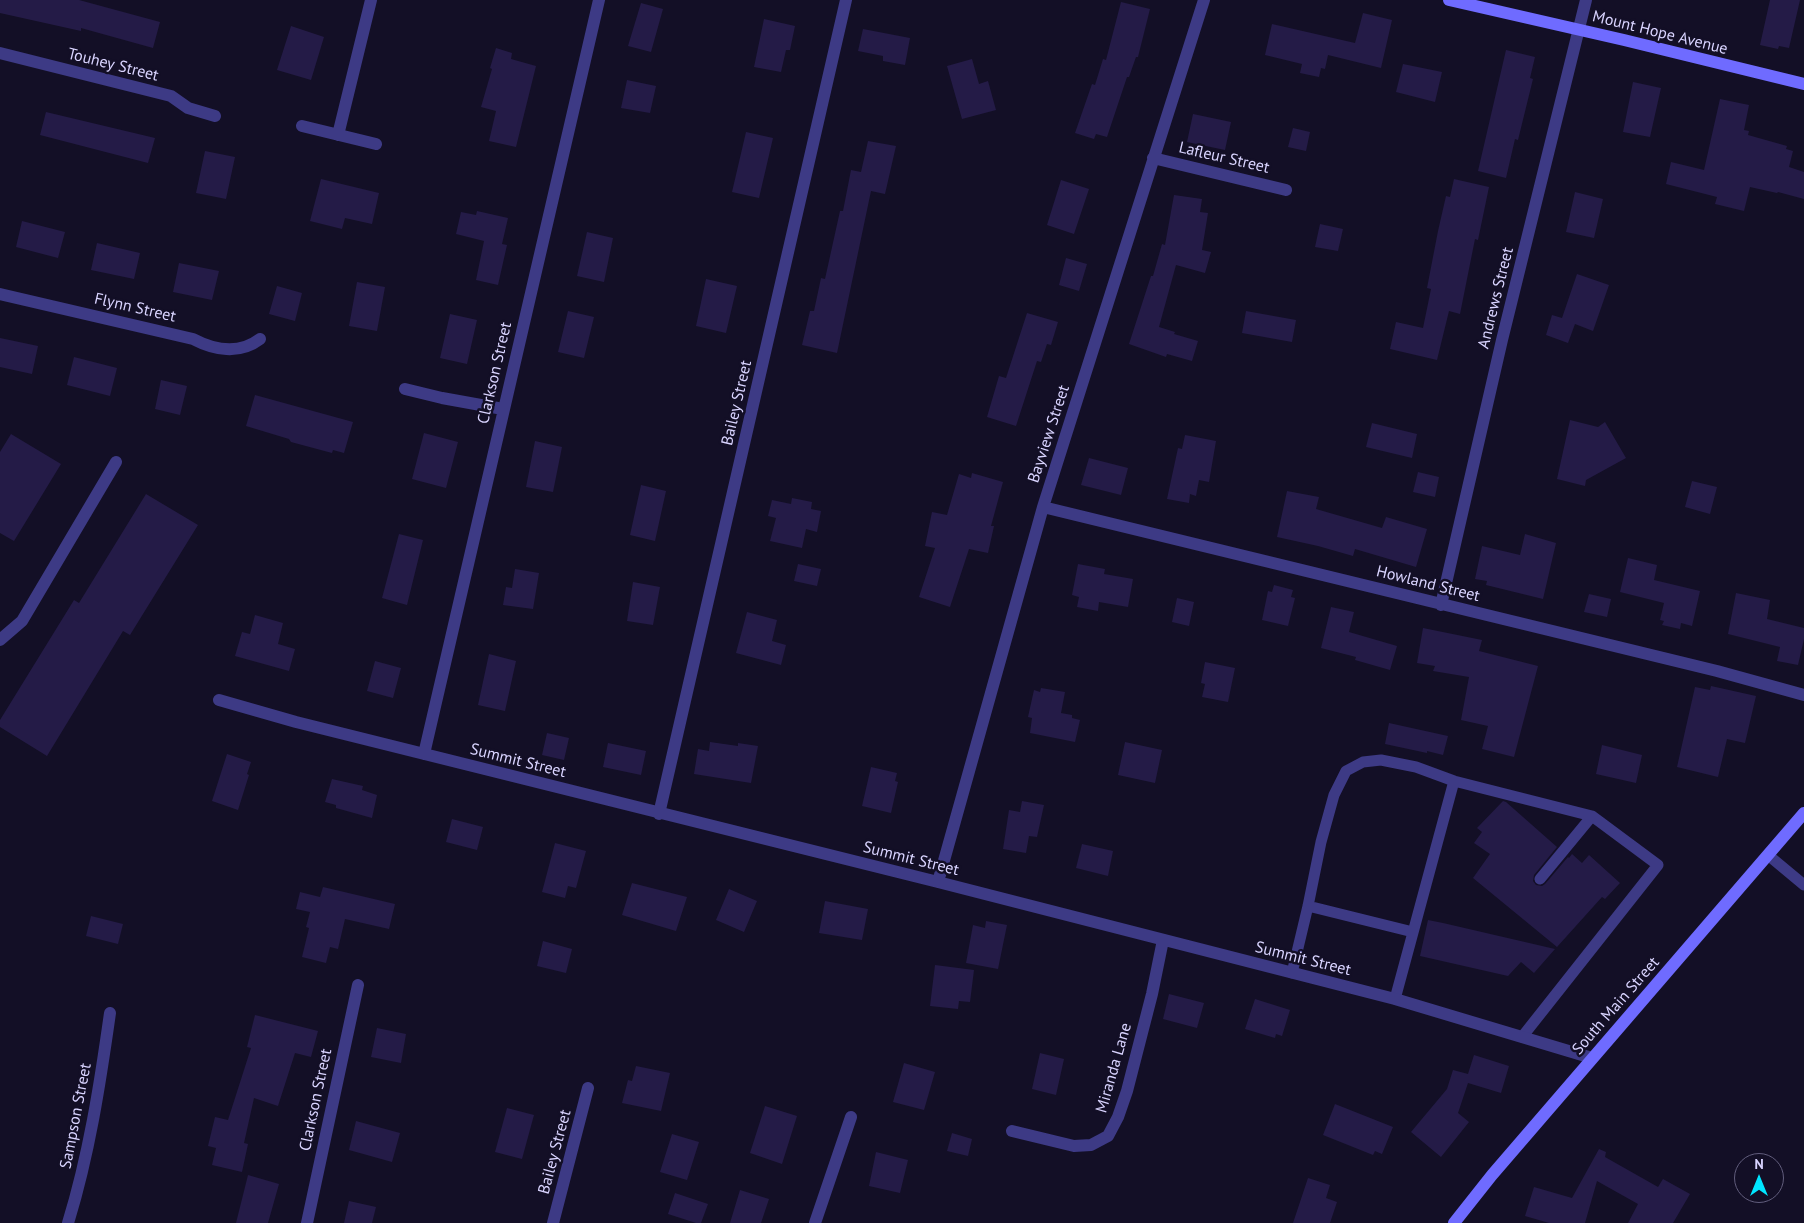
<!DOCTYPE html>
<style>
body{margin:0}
#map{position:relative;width:1804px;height:1223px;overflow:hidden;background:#130f26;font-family:"PT Sans",sans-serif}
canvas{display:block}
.north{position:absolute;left:1734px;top:1153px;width:50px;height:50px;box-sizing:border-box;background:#130f26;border:1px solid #625e7d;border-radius:50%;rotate:0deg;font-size:14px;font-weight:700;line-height:20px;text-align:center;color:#d9d4ff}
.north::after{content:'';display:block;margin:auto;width:18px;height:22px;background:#00e5ff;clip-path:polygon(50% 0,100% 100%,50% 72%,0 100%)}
</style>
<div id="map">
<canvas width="1804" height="1223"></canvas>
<div class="north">N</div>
</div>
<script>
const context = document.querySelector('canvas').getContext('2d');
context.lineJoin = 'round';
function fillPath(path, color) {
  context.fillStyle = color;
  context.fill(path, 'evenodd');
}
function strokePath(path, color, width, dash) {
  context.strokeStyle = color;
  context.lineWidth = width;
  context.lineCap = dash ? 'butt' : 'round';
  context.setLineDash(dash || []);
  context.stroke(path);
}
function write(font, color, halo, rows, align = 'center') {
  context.font = font + ' "PT Sans",sans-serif';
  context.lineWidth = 5;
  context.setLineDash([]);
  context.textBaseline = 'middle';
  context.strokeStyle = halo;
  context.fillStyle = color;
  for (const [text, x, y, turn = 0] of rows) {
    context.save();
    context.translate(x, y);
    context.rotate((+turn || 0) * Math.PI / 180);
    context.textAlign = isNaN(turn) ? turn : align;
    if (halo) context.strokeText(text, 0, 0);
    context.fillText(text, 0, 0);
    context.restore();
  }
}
fillPath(new Path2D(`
 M0,0H79L160,22L153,48L81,28V31L0,13Z
 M1770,0H1800L1789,48L1779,46L1778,49L1760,45Z
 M1121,2L1150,9L1138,57H1136L1129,77H1127L1107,137L1096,134L1094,139L1075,133L1092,84L1095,85L1103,59L1106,60Z
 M641,3L663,9L651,52L628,46Z
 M1363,13L1392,20L1381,68L1328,55L1325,69L1321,68L1319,77L1300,73L1302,64L1265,55L1272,24L1355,43Z
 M764,19L795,26L790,50H786L781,72L754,67Z
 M291,26L324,37L311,80L277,70Z
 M863,29L910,38L905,65L883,61V56L858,51Z
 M496,48L512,53L511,59L536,66L516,147L489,141L496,111L481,107L492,69L490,68Z
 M1506,50L1535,57L1530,78L1533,79L1518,140L1515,139L1506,178L1478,171Z
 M972,59L979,84L988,81L996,110L962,119L947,66Z
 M1403,64L1442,72L1435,102L1396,92Z
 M627,80L656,86L650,113L621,108Z
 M1633,82L1661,88L1650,137L1623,132Z
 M1720,99L1749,105L1744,130L1749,131L1748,135L1787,146L1786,149L1793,151L1789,167L1804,172V199L1778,192L1777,193L1750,187L1744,211L1715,204L1717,197L1666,184L1671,162L1704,170Z
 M46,112L155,138L148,163L40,135Z
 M1193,114L1231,122L1225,150L1187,142Z
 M1293,128L1310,132L1306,151L1288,147Z
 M746,132L773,138L759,198L732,192Z
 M868,141L896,146L885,194L871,191L837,353L802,345L810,311H814L821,278L825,279L840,211H843L851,170L861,172Z
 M205,151L235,157L226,199L196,193Z
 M321,179L379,193L372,224L345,218L342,229L310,221Z
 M1454,179L1489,187L1478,240L1475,239L1460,314L1449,311L1437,360L1390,349L1396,322L1423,328L1431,289L1427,288L1438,231L1446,196L1450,197Z
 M1061,180L1089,189L1074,234L1047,225Z
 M1575,192L1603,199L1594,238L1566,232Z
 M1174,195L1202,199L1200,212L1208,213L1202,250L1211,252L1205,273L1176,265L1159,327L1175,332L1174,334L1198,341L1192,361L1167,354L1166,357L1129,344L1151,276H1153L1162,244L1165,245Z
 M477,211L508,218L502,244L507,245L498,285L476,280L484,241L456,234L461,212L476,215Z
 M22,221L65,232L58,258L16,247Z
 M1320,224L1343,229L1338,251L1315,247Z
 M587,232L613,238L604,282L577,276Z
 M97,243L140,253L134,279L91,270Z
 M1066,258L1087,264L1079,291L1059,285Z
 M179,263L219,271L212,300L173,292Z
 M1577,274L1609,285L1593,331L1575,324L1568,343L1546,335L1552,315L1562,318Z
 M706,279L737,286L726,333L696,326Z
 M357,282L385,287L377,331L349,326Z
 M277,286L302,293L295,321L269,314Z
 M568,311L594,317L584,358L558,352Z
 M1246,311L1296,320L1292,342L1242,333Z
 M1027,313L1058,322L1051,345L1047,344L1041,362L1037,361L1016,426L987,417L999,376L1006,378Z
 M450,314L477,320L467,364L440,358Z
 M0,338L38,346L32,374L0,367Z
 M74,357L117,368L110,396L67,385Z
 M161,380L187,386L180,415L155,409Z
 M255,395L353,422L344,453L333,450L332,453L291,442L289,439L246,426Z
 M1570,420L1598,427L1605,422L1626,458L1586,480L1585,486L1557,479Z
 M1372,423L1417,434L1412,458L1366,447Z
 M424,433L458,442L446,488L412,479Z
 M11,434L61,464L14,541L0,533V452Z
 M1185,435L1216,441L1209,482L1199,480L1196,496L1190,494L1189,503L1167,499L1178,448L1182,449Z
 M535,441L562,447L553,492L526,487Z
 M1089,458L1128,468L1121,495L1081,485Z
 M1418,472L1439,477L1435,497L1413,492Z
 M972,473L1003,482L991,526H994L988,553L969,549L950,607L919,597L935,548L925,546L932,512L947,515L959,474L971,478Z
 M1692,481L1717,487L1710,514L1685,507Z
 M641,485L666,491L655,541L630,535Z
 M1287,491L1319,497L1316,509L1382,528L1386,517L1427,529L1416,567L1355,549L1353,556L1318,546L1277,537Z
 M146,494L198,525L130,635L123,631L47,756L0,727V720L74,600L79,603Z
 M792,498L812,502L811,509L821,511L817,532L806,529L802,548L770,541L776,518L768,516L772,500L791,504Z
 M399,534L423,540L407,605L382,598Z
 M1525,534L1556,543L1543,599L1486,585L1487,581L1475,579L1482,546L1520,555Z
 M1628,558L1657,565L1654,580L1700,591L1692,626L1681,623L1680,629L1662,625L1664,621L1660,620L1664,603L1620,592Z
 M798,564L821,569L817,586L794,581Z
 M1078,564L1105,569L1104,574L1133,579L1128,607L1099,602L1098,611L1077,607L1079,597L1072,595Z
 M515,569L539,573L533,609L503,605L506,587L512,588Z
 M633,582L660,587L653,625L627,621Z
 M1274,585L1293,590L1291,597L1295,598L1288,626L1262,620L1268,591L1272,592Z
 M1736,593L1770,600L1767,619L1804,628V639L1798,665L1777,661L1780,647L1728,634Z
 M1589,594L1611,599L1607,617L1584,612Z
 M1177,598L1194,602L1189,626L1172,622Z
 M1331,607L1354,612L1349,632L1397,646L1390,670L1355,660L1356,657L1321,648Z
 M747,612L777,620L772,641L786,645L781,665L736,653Z
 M255,615L283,623L278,644L295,649L289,671L235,656L242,632L250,634Z
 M1423,628L1482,640L1479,651L1538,666L1514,757L1482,749L1488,726L1461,720L1469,677L1433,671L1435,666L1417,663Z
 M489,654L516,661L505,711L478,705Z
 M375,661L401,668L393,698L367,691Z
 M1205,662L1235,668L1228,702L1202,697L1205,684L1201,683Z
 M1711,686L1756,696L1745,743L1727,739L1718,777L1677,767L1695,687L1710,690Z
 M1041,688L1065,692L1061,713L1072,715V718L1080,720L1075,742L1030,733L1032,718L1028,717L1034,690L1040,692Z
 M1389,723L1448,736L1443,755L1427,751V753L1385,744Z
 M547,733L569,738L564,760L542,755Z
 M710,742L738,746V743L758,746L751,783L694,774L698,749L709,751Z
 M1125,742L1162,750L1155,783L1118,775Z
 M608,743L646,751L641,775L603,767Z
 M1602,745L1642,755L1636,783L1596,774Z
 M227,754L251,762L247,774L249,775L238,810L212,801Z
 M871,767L897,773L895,781L898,782L891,813L862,806Z
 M332,779L363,786L362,790L377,795L372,818L336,808V805L325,802Z
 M1022,801L1044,805L1037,837L1029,836L1026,853L1003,849L1009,810L1020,812Z
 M1503,801L1506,802L1557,847L1534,875L1533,881L1536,885L1542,886L1545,884L1568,857L1569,858L1572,854L1582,863L1589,855L1620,883L1605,899L1602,897L1557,947L1473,878L1490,854L1474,843L1482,832L1477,828Z
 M452,819L483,827L477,850L446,842Z
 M555,843L586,851L576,888L568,886L565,898L542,892Z
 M1082,844L1113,851L1108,876L1076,868Z
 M632,883L687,897L676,931L622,915Z
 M323,887L395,904L389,929L345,919L338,949L330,947L326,963L302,957L309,928L306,927L310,912L296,909L300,892L320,897Z
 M729,889L757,901L744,932L716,920Z
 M825,901L868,909L862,940L819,933Z
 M91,916L123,924L118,944L86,936Z
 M1428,920L1443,923L1555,949L1534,973L1521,962L1508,976L1420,956Z
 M986,921L1007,925L998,969L966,963L973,925L985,928Z
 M543,941L572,949L566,973L537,966Z
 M935,965L974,970L970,1002L959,1001L958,1009L930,1006Z
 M1169,994L1204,1003L1197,1028L1163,1019Z
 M1255,999L1290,1010L1282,1036L1276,1034L1275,1038L1245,1029Z
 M255,1015L318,1031L311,1057L295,1053L278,1106L254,1098L244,1143L248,1144L242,1172L212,1165L216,1148L208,1146L215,1117L228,1120L251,1048L247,1047Z
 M377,1028L406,1034L401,1063L371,1057Z
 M1040,1053L1064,1059L1056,1095L1032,1089Z
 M1474,1055L1509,1066L1501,1093L1468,1083L1458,1113L1469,1122L1441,1157L1411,1132L1447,1089L1453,1070L1468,1074Z
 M904,1063L935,1072L924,1110L893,1102Z
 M636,1066L670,1073L661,1111L622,1103L628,1080L632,1081Z
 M1335,1104L1393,1127L1382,1154L1375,1151L1373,1155L1323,1135Z
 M765,1106L797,1116L782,1164L750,1153Z
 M507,1108L534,1115L522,1159L495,1152Z
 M356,1121L400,1133L392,1162L349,1150Z
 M952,1133L972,1139L968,1156L947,1151Z
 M672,1134L699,1142L687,1180L660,1172Z
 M1599,1149L1606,1152L1605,1157L1658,1187L1663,1179L1690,1194L1673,1223H1628L1638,1204L1597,1181L1585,1223H1549L1525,1216L1534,1187L1572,1198Z
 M876,1152L908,1160L900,1193L869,1186Z
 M248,1175L279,1184L268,1223H236Z
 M1308,1178L1330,1185L1326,1198L1337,1202L1330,1223H1293Z
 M740,1190L769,1199L761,1223H730Z
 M675,1193L708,1204L701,1223H696L668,1214Z
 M349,1201L376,1207L372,1223H344Z`), '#241b47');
strokePath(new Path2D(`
 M1768,855L1804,885
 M1540,879L1592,816
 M1308,906L1413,932
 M1292,973L1308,906L1321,842L1334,795L1346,771L1363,762L1381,760L1416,767L1454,781
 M1395,999L1454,781L1592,816L1658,865L1522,1037`), '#3d3a85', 11);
strokePath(new Path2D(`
 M0,53L171,96L188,108L215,116
 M302,126L376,144
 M338,135L371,0
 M1153,158L1286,190
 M0,294L193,339C214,350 239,355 260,339
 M405,389L442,398L503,409
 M1043,507L1717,671L1804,695
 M1441,605L1502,340L1586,0
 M0,640L22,621L116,462
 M219,700L296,722L938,882L1395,999L1592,1058
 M424,754L599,0
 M659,814L846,0
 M938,882L1043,507L1204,0
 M1012,1131L1074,1146L1091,1145L1108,1136L1118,1117L1127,1091L1152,994L1163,940
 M68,1223C89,1155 100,1084 110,1013
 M307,1223L358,985
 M553,1223L588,1088
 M815,1223L851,1117`), '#3d3a85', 12);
strokePath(new Path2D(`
 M1449,0L1624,40L1804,84
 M1454,1223L1492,1175L1804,813`), '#6f6bff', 12);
write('16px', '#d9d4ff', '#130f26', [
 ["Mount Hope Avenue",1660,33,14],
 ["Touhey Street",113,65,14],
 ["Lafleur Street",1224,158,13],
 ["Andrews Street",1496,298,-76],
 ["Flynn Street",135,308,13],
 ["Clarkson Street",495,373,-77],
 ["Bailey Street",737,403,-77],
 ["Bayview Street",1049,434,-72],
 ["Howland Street",1428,584,14],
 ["Summit Street",518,761,14],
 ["Summit Street",911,859,14],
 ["Summit Street",1303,959,14],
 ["South Main Street",1616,1006,-49],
 ["Miranda Lane",1114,1068,-74],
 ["Clarkson Street",316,1100,-78],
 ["Sampson Street",76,1116,-79],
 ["Bailey Street",555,1152,-75]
]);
</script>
